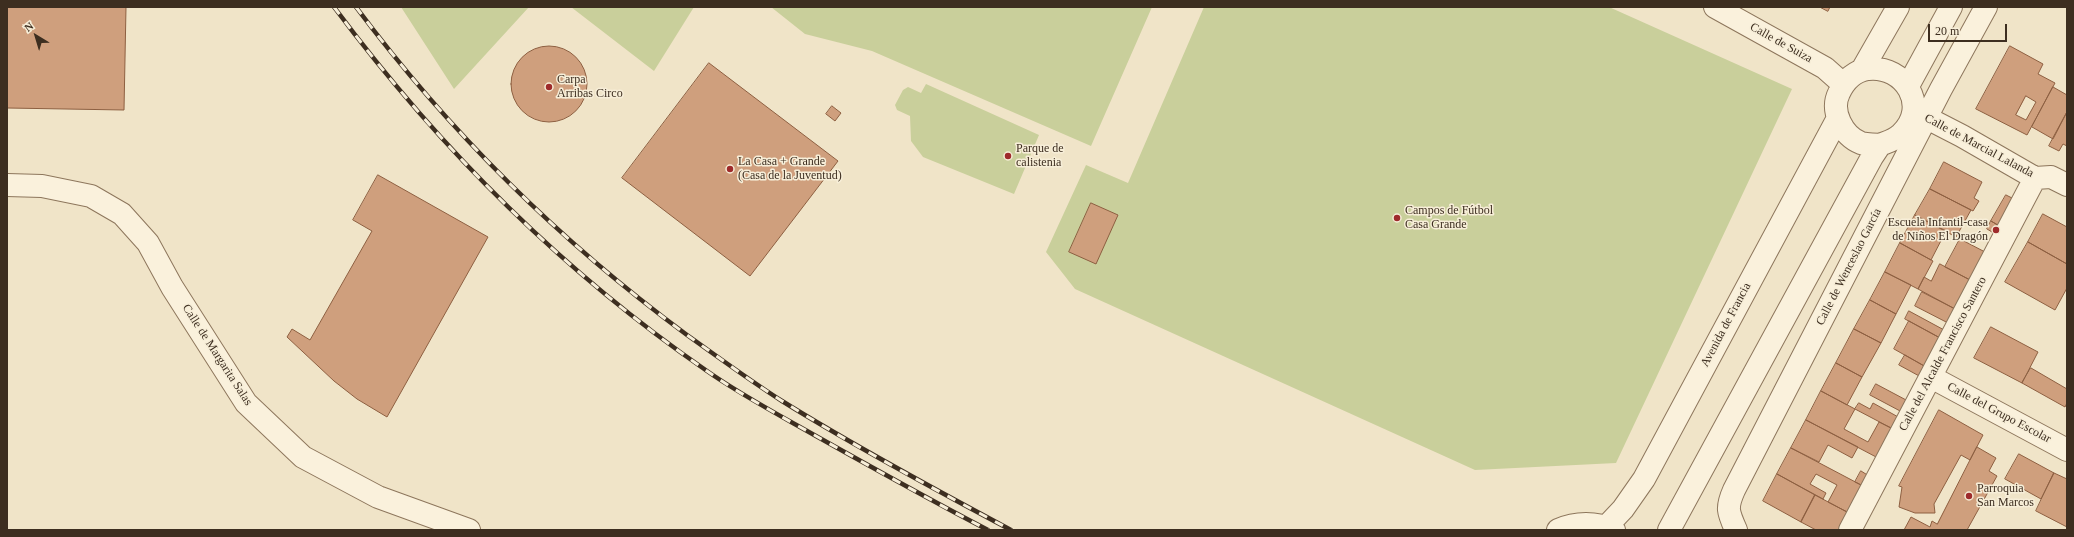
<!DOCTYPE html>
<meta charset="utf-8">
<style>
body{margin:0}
#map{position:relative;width:2074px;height:537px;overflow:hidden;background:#f0e4c8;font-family:"Times New Roman",serif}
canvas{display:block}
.frame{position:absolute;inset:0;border:8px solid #3d2e20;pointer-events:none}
.north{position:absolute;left:16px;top:16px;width:40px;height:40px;-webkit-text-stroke:3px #f7eed8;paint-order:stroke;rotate:322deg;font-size:11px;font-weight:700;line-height:16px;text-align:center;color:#3d2e20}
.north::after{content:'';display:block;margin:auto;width:14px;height:18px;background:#3d2e20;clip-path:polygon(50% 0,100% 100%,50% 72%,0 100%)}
.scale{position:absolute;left:1928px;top:24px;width:79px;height:18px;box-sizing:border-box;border:2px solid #3d2e20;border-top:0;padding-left:5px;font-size:12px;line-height:14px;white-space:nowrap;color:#3d2e20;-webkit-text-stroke:3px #f7eed8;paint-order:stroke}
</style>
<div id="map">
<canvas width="2074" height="537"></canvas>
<div class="frame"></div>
<div class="north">N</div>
<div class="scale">20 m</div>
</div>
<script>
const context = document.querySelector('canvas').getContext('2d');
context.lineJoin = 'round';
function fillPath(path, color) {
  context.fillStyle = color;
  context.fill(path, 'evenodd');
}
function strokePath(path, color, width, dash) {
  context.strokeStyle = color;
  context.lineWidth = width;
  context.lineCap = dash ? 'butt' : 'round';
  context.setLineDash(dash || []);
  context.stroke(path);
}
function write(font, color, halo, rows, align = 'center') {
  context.font = font + ' "Times New Roman",serif';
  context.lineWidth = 3;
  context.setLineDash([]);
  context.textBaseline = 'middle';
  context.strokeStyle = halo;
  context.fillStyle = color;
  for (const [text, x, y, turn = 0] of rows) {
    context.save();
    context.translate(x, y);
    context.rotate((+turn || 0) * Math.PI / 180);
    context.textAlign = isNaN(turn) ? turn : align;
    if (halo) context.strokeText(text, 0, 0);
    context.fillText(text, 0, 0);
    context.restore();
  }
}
fillPath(new Path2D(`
 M401,7H529L454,89Z
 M571,7H694L654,71Z
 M771,7H1152L1091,146L872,51L805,34Z
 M1204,7H1609L1792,89L1616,463L1475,470L1075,289L1046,252L1086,165L1128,183Z
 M926,84L1039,135L1014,194L923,157L911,141L910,116L897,110L895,105L903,90L908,87L921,93Z`), '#c9cf9b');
const building = new Path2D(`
 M7,7H126L124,110L7,108Z
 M1820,7H1830L1828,11Z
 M511 84a38 38 0 1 1 76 0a38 38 0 1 1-76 0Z
 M2010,46L2043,64L2038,74L2055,83L2027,135L1976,109ZM2026,96L2036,102L2026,120L2016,115Z
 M709,63L838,161L750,276L622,178Z
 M2053,87L2067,95V112L2053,139L2032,127Z
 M832,106L841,113L835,121L826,114Z
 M2067,112V146L2063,144L2059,151L2049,146Z
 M1944,162L1982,182L1974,198L1979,201L1973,211L1930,189Z
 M378,175L488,237L387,417L357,399L334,381L287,337L292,329L310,340L372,231L353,220Z
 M1930,189L1971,210L1956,237L1915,215Z
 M2006,195L2016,200L2001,227L1991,221Z
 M1091,203L1118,215L1096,264L1069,252Z
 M2043,214L2067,227V264L2028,242Z
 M1915,215L1946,231L1931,260L1900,243Z
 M1991,221L2001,227L1997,235L1987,229Z
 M1960,239L1987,253L1972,281L1945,267Z
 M2028,242L2067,264V288L2055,310L2005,282Z
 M1900,243L1933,261L1918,289L1885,272Z
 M1940,264L1972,281L1957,310L1918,289L1924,277L1931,281Z
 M1885,272L1911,285L1896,314L1870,300Z
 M1922,292L1957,310L1950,324L1915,306Z
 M1870,300L1896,314L1881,343L1854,329Z
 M1909,311L1946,331L1942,339L1905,319Z
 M1909,321L1942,339L1926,367L1894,349Z
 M1991,327L2038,352L2022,383L1974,358Z
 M1854,329L1881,343L1862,377L1836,363Z
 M1905,355L1926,367L1921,377L1899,365Z
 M1836,363L1862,377L1847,405L1821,391Z
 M2031,368L2067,389V403L2065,407L2022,383Z
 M1876,384L1908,401L1902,412L1870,395Z
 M1821,391L1855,409L1844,429L1868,442L1879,422L1893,429L1878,458L1806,420Z
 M1859,403L1870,409L1873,403L1900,418L1893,429L1855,409Z
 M1939,410L1983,435L1970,460L1961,455L1934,504L1935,513H1915L1899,507L1902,487L1899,486Z
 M1806,420L1858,447L1852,458L1828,445L1819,462L1791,448Z
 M1977,447L1996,458L1989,471L1997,476L1967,530H1904L1911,517L1930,527L1932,521L1937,524Z
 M1791,448L1863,486L1849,513L1828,502L1837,485L1816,474L1810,484L1826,493L1823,499L1777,474Z
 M2019,454L2054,473L2041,499L2005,479Z
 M1861,471L1869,476L1863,486L1855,482Z
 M2054,473L2067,479V527L2036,511Z
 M1777,474L1815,495L1801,522L1763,501Z
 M1815,495L1849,513L1840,530H1816L1801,522Z`);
fillPath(building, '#cf9f7d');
strokePath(building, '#8d5f41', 1);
const minor = new Path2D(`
 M1715,7L1825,68L1843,84
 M1862,70L1898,7
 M1908,86L1951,7
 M1913,113L1927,118L1962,136L2035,178L2051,177L2067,185
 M7,185L42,186L91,196L122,214L148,243L172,287L246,403L303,457L378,497L469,530
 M1931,377L2067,450
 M1606,527L1623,509L1644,479L1838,118
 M1558,530C1576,522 1596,522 1614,530
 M1669,530L1872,157L1880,145C1887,142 1895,140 1901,134C1930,107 1905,65 1868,69C1855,71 1845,80 1839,93C1830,111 1843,136 1861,143C1867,145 1874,144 1880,145
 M1736,530C1728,512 1726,508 1734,490L1941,89L1986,7
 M1850,530L2035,178`);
strokePath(minor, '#8d765c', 24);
strokePath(minor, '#faf1dc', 22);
const rail = new Path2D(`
 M334,7C439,148 562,271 707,371C741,395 779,415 816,436C873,468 930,500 988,530
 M356,7C450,133 561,242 687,335C718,357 749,380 782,401C856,447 934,489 1011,530`);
strokePath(rail, '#3d2e20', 4.5);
strokePath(rail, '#f7eed8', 3, [9]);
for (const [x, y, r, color] of [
 [549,87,4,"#9e2a2b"],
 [1008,156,4,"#9e2a2b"],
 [730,169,4,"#9e2a2b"],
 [1397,218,4,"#9e2a2b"],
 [1996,230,4,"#9e2a2b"],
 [1969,496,4,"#9e2a2b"]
]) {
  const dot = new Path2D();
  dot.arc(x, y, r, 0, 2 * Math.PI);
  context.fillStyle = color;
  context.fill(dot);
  strokePath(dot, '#f7eed8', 1.5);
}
write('12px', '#3d2e20', '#f7eed8', [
 ["Calle de Suiza",1781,43,29],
 ["Calle de Marcial Lalanda",1979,146,28],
 ["Calle de Wenceslao García",1849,267,-63],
 ["Avenida de Francia",1726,325,-62],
 ["Calle del Alcalde Francisco Santero",1943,354,-62],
 ["Calle de Margarita Salas",217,355,57],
 ["Calle del Grupo Escolar",1999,413,28]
]);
write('12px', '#3d2e20', '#f7eed8', [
 ["Carpa",557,80],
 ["Arribas Circo",557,94],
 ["Parque de",1016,149],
 ["calistenia",1016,163],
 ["La Casa + Grande",738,162],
 ["(Casa de la Juventud)",738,176],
 ["Campos de Fútbol",1405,211],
 ["Casa Grande",1405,225],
 ["Escuela Infantil-casa",1988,223,"right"],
 ["de Niños El Dragón",1988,237,"right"],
 ["Parroquia",1977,489],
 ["San Marcos",1977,503]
], 'left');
</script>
